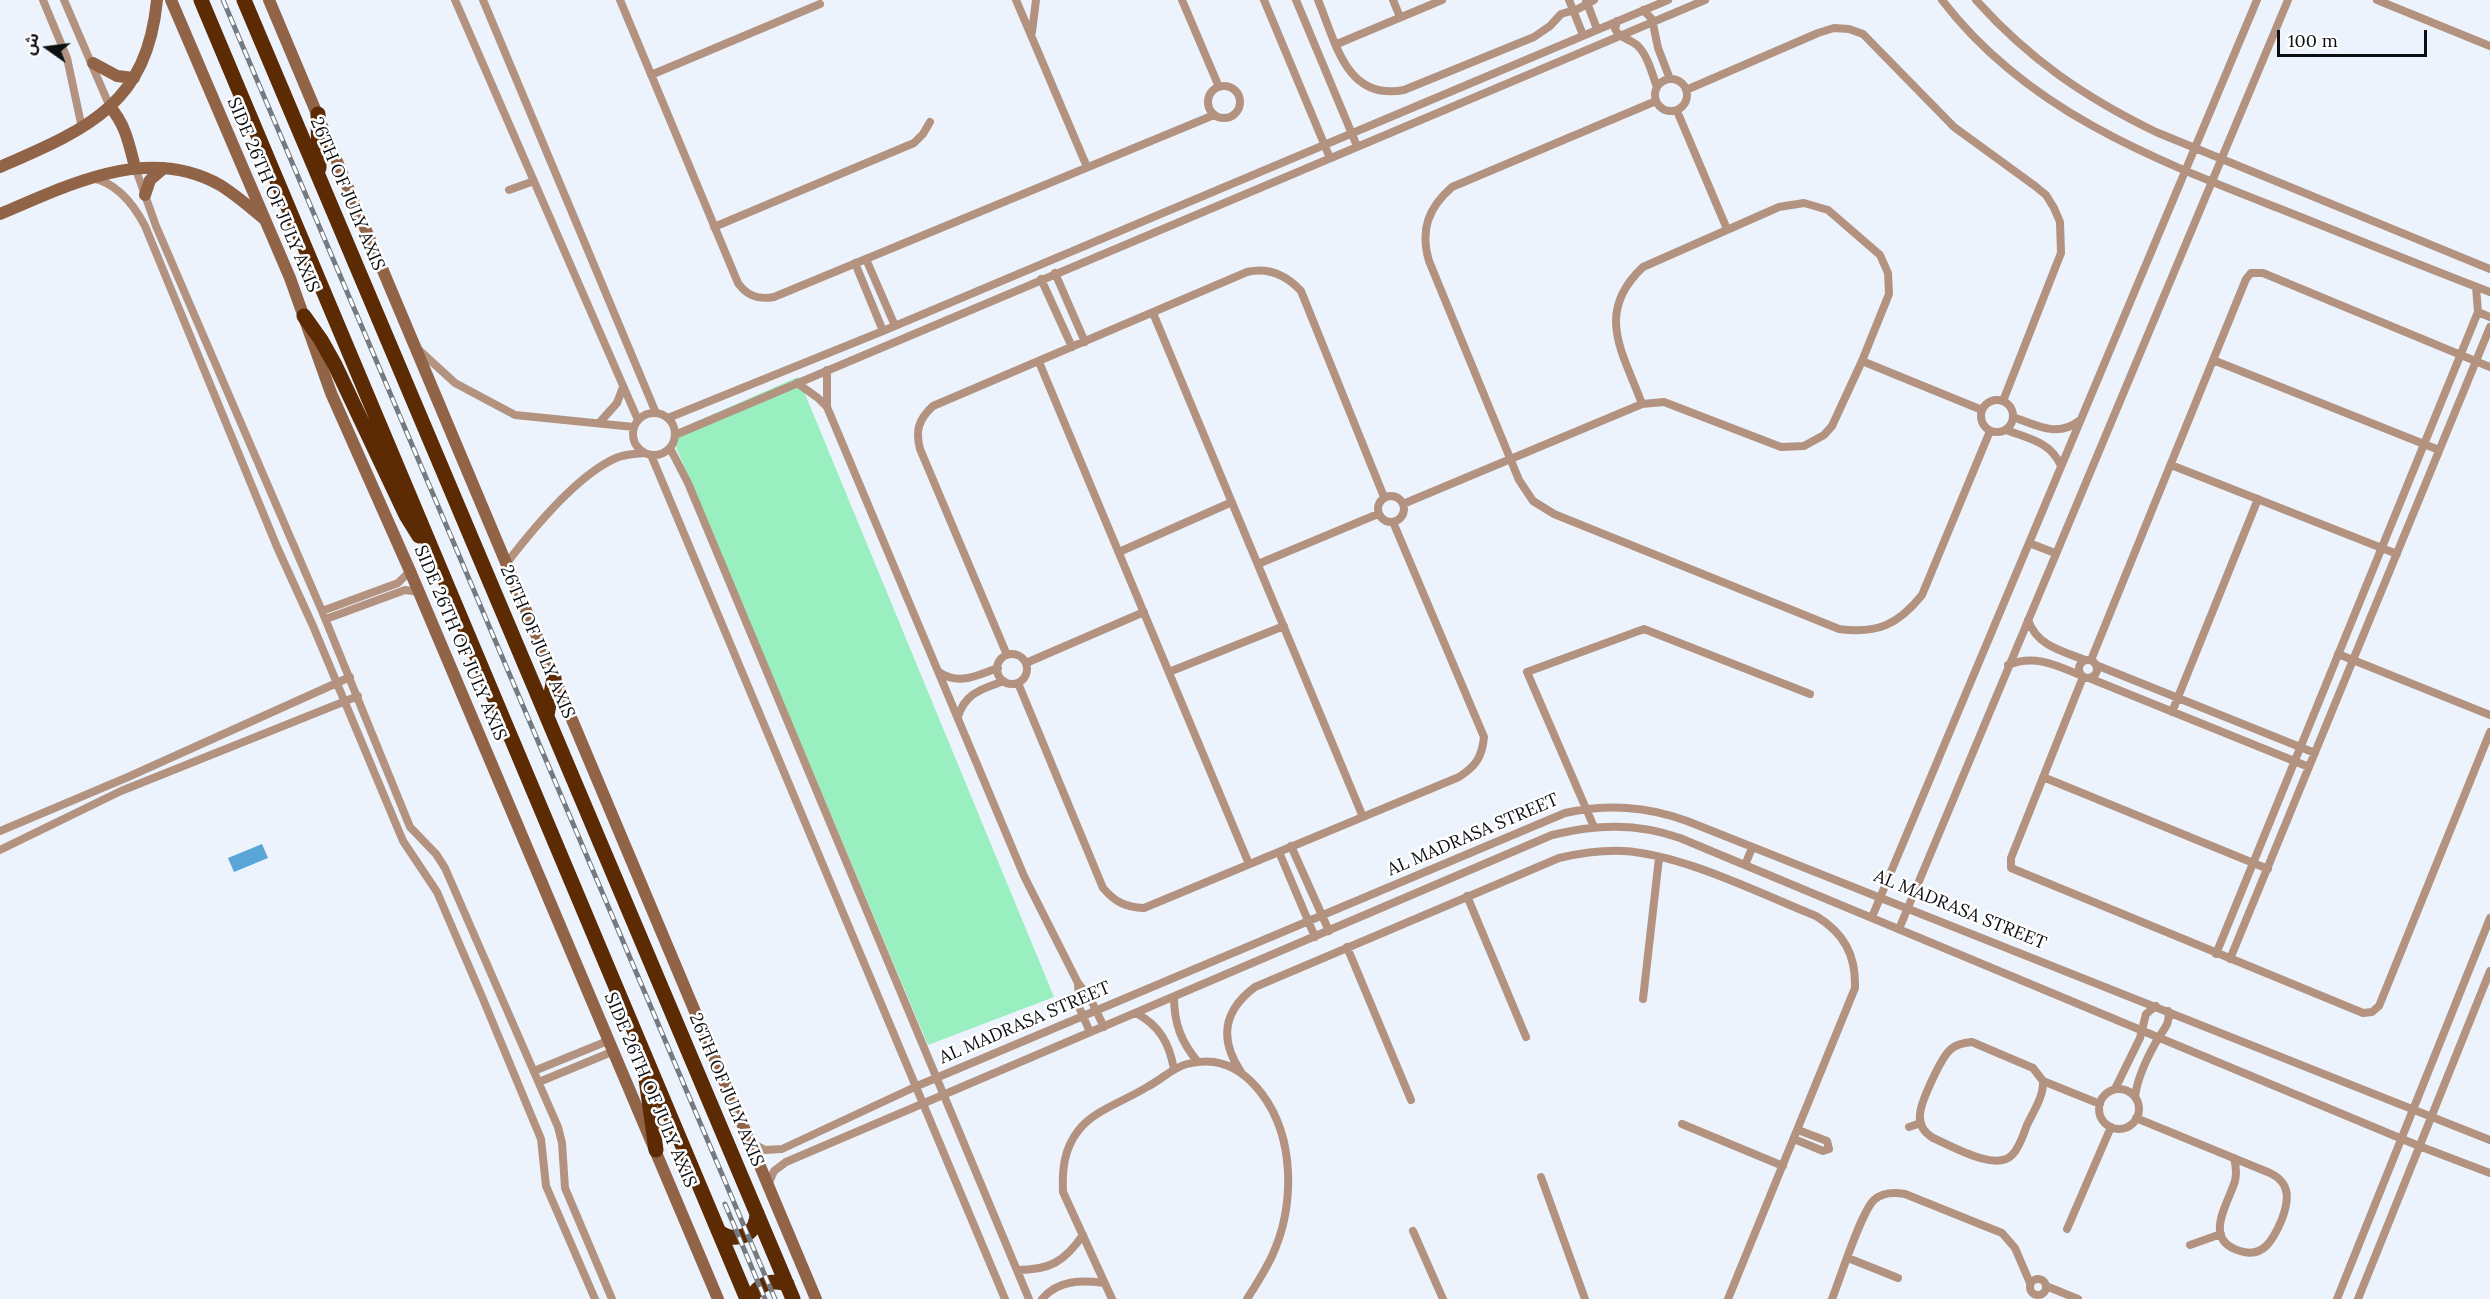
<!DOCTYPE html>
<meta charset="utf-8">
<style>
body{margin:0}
#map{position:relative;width:2490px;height:1299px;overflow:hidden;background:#ecf3fd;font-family:Lora,"Noto Sans Arabic",serif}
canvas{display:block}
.north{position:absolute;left:18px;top:18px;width:60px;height:60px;-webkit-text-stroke:4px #fff;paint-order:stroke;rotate:284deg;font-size:16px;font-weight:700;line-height:24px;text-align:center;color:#0c0e12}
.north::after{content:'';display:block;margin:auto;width:21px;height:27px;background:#0c0e12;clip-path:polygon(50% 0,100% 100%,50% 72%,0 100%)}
.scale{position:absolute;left:2277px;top:30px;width:150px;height:27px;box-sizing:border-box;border:3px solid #0c0e12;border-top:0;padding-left:8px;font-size:18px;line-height:21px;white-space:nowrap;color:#0c0e12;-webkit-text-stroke:4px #fff;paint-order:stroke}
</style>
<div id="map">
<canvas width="2490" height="1299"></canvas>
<div class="north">ش</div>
<div class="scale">100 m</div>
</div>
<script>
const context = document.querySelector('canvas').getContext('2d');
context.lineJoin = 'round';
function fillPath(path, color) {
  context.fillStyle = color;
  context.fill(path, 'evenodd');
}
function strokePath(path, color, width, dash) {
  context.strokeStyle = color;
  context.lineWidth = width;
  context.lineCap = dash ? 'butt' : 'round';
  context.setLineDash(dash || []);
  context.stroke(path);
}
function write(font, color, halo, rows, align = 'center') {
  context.font = font + ' Lora,serif';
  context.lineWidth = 5;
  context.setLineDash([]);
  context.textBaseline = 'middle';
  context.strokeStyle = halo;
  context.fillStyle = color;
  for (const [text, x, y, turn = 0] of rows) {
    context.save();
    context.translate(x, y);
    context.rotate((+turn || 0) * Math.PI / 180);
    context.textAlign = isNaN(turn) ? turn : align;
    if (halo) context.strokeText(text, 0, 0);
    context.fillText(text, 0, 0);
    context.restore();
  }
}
fillPath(new Path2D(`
 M798,377L1054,997L928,1045L670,433Z`), '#9aefc0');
fillPath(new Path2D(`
 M262,844L268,858L234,872L228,858Z`), '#59a5d8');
strokePath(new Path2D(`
 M43,0L67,58L82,128
 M64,0L110,107
 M455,0L638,420
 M483,0L656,413
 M620,0L738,283C747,296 758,300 774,297L1214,115
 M1016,0L1087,167
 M1182,0L1219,87
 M1264,0L1330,158
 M1296,0L1357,146
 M1318,0C1336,43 1346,101 1404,90L1534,37L1550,26L1561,14L1578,9L1594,0
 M1393,0L1400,17
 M1569,0L1583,35
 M1586,0L1597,29
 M1942,0C2027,111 2153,159 2278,208C2349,236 2419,265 2490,292
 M1976,0C2029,59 2084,97 2156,132L2490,269
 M2377,0L2490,46
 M1643,10L1652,19L1658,48L1670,79
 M1617,21L1615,29C1619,38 1630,39 1638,46C1648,56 1652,74 1657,87
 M1032,32L1036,0
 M1337,44L1442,0
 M651,75L820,4
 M1655 95a16 16 0 1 1 32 0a16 16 0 1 1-32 0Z
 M1208 102a16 16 0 1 1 32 0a16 16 0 1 1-32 0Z
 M1686,90L1818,33L1834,28L1849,29L1863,34L1954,127L2035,186L2046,195L2054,208L2060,222L2061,253L2003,401
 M1656,101L1452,187C1428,208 1420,230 1429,261L1519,480L1533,501L1554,514L1839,629C1877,634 1898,625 1922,595L1990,431
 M1677,111L1727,229
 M135,167L156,226L322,611L410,827L436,854L445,868L558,1127L562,1143L565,1188L612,1299
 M92,178C117,183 134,205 145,226L277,547L313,626L403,841L437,892L483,999L541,1139L546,1186L595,1299
 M509,190L534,181
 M714,227L914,143L923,134L930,122
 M866,259L895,326
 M855,263L883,331
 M1055,273L1085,342
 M1041,279L1072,347
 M2478,312L2490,317
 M1153,313L1363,817
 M419,350L455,383L515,415L634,427
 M2213,360L2439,450
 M1862,361L1982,410
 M1039,362L1249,864
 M797,383L818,398L827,407L1024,876L1078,983L1090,998L1104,1027
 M1981 416a16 16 0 1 1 32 0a16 16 0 1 1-32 0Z
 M827,407V370
 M633 434a21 21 0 1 1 42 0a21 21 0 1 1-42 0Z
 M2013,417C2036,425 2057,438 2079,421
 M668,418L883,331L1668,0
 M600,422L617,403L623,387
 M2006,430C2028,438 2051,442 2061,466
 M675,435L1705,0
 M670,448L688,483L716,550L1029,1299
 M651,455L1005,1299
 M2171,465L2397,554
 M1378 509a13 13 0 1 1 26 0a13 13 0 1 1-26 0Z
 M1403,504L1642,404L1664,402L1781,447L1804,446L1824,435L1832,426L1862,361L1889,294L1888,273L1880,255L1828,210L1804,203L1779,207L1643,267C1594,313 1623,352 1642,404
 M2029,543L2055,553
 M1119,552L1232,502
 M506,564C532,530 577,475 616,458C625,454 634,454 644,453
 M1258,564L1378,514
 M322,611L398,583L410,571
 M326,619L405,590L419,592
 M2028,620C2037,646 2062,651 2085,660
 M2338,654L2490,715
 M997 669a15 15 0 1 1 30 0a15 15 0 1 1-30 0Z
 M1007,655L920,449C915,430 919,419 933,406L1247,272C1269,267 1286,275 1301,291L1384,497
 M2079 669a9 9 0 1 1 18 0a9 9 0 1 1-18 0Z
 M2091,660L2246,279L2251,273H2263L2490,367
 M1026,663L1144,612
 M2008,665C2034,654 2056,665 2080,675
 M2096,665L2315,753
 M939,672C959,686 977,675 998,668
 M1169,672L1284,626
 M2083,677L2011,858V868L2363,1013L2372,1012L2379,1006L2490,732
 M2089,678L2309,767
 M1018,683L1103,888C1115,902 1125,907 1144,908L1459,777C1476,766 1482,757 1484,737L1393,522
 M2172,712L2258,499
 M958,717C965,693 982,689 1004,681
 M2043,777L2268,869
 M1594,827L1527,672L1644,629L1810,694
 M0,831L128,777L350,677
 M1291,846L1329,931
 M0,850L121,791L358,696
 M1279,852L1315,937
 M1745,865L1752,848
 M1467,896L1526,1037
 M1872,917L2257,0
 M1899,929L2288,0
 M1347,947L1411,1100
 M2216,954L2478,312L2476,287
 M2230,959L2490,327
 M1078,983L1079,1007L1090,1032
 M1174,997C1174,1023 1181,1042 1198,1062
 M1643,999L1659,858
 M1136,1013C1160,1026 1169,1043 1174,1069
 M1972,1042L2033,1068L2043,1081C2044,1096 2033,1112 2027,1125C2023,1135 2020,1147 2012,1155C1996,1172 1952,1146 1933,1138C1925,1133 1919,1125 1920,1115C1920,1103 1941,1058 1950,1050C1956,1044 1964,1043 1972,1042Z
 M534,1071L610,1040
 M1241,1072C1219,1039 1223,1011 1255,987L1559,858C1581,853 1601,850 1623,851C1682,854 1761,894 1816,916C1844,933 1856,955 1855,988L1728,1299
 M2043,1081L2100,1104
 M539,1082L614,1051
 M2115,1089L2140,1038L2146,1014L2156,1006
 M2099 1109a20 20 0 1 1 40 0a20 20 0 1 1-40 0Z
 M2135,1097C2137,1079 2147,1058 2156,1042C2162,1030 2171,1025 2168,1011
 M2136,1118L2270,1173C2291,1183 2289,1200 2282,1219C2274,1238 2264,1259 2240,1251C2202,1240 2228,1204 2235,1181C2237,1173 2236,1166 2234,1158
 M1682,1124L1783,1166
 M1909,1127L1921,1123
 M1794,1139L1823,1151L1829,1149L1827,1141L1798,1130
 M750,1142L765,1150L782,1149L917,1086L1565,813C1608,804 1646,806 1687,821L2490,1140
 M1541,1177L1585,1299
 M768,1185L774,1171L786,1162L1552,835C1597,824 1637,823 1680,838L2419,1146L2490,1173
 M2067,1229L2111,1127
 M1413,1231L1443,1299
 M2190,1245L2221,1234
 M1848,1258L1898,1278
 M1017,1270C1050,1270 1064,1262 1083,1235
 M2030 1287a8 8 0 1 1 16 0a8 8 0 1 1-16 0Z
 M2046,1286L2078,1299
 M1042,1299C1058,1280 1081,1280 1104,1283
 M1112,1299L1063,1192C1062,1170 1064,1149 1078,1131C1094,1110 1125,1101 1147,1087C1161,1080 1172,1068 1187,1064C1195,1062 1205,1061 1214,1062C1235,1065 1250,1078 1262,1094C1295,1138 1295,1206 1272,1256C1265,1271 1256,1285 1247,1299
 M1832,1299C1840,1279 1861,1212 1874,1200C1883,1192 1894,1192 1905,1194L2002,1233L2015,1248L2030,1283
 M2337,1299L2490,918
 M2358,1299L2490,971`), '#b3937f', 8);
strokePath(new Path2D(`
 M171,0L290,278L331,393L410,571L718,1299
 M269,0L816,1299
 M93,63L117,76L134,78
 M110,107C126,125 129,145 135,167
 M0,167C87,129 147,105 157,0
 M145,195L150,180L164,168
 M0,214C69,185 147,144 220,185C236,195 250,207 264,219`), '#926447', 12);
strokePath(new Path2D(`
 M201,0L747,1299
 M244,0L793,1299
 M318,114L319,168
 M304,316L321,340L335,365L406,515L419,536
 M547,715L554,678
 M645,1072L656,1150
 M719,1232C737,1244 757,1235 757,1213
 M751,1299C758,1284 771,1279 787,1284`), '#5c2b03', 15);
const rail = new Path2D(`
 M223,0L775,1299
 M725,1204L765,1299`);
strokePath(rail, '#757a80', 5);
strokePath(rail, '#fff', 3, [9]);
write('18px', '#0c0e12', '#fff', [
 ["26TH OF JULY AXIS",347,194,67],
 ["SIDE 26TH OF JULY AXIS",273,195,67],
 ["26TH OF JULY AXIS",537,642,67],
 ["SIDE 26TH OF JULY AXIS",460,643,67],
 ["AL MADRASA STREET",1473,835,-23],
 ["AL MADRASA STREET",1960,910,22],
 ["AL MADRASA STREET",1025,1023,-23],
 ["SIDE 26TH OF JULY AXIS",650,1090,67],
 ["26TH OF JULY AXIS",726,1090,67]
]);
</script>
